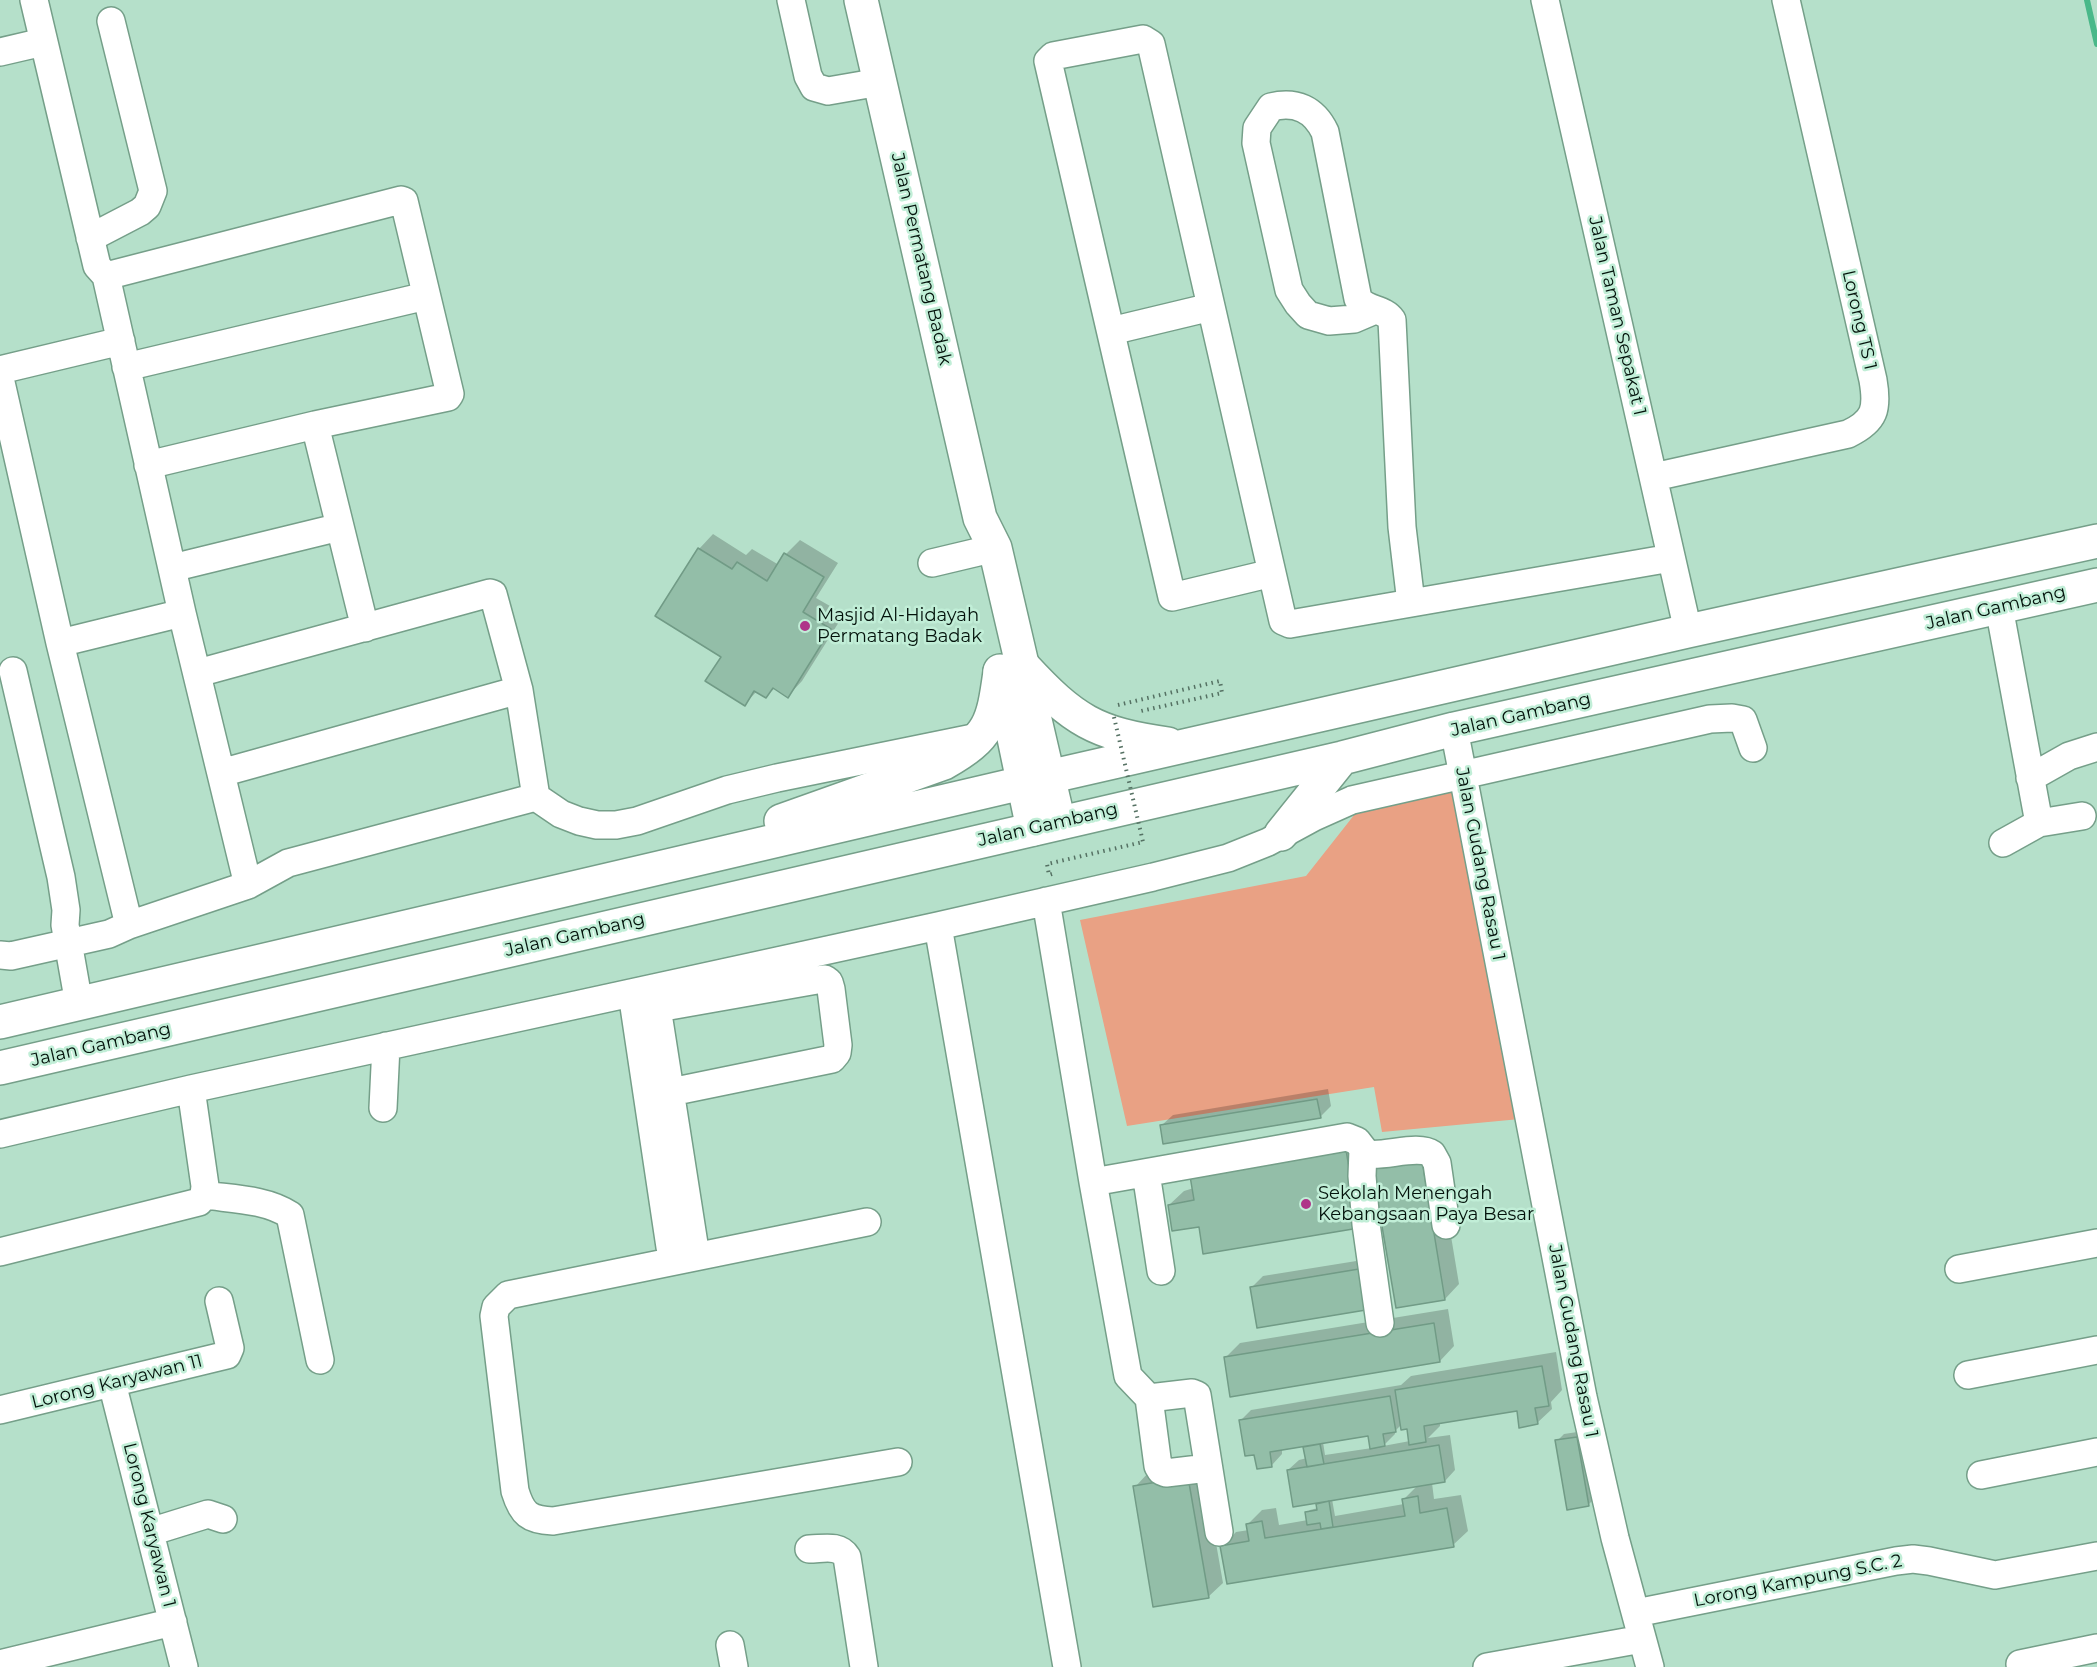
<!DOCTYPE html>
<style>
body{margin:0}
canvas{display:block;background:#b5e0ca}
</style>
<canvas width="2097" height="1667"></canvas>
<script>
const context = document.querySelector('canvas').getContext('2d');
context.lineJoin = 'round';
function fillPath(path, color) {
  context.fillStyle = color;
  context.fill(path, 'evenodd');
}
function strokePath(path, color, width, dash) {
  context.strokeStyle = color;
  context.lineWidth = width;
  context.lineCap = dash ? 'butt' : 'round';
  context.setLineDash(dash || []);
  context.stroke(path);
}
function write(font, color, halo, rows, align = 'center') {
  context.font = font + ' Montserrat,sans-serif';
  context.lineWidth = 5;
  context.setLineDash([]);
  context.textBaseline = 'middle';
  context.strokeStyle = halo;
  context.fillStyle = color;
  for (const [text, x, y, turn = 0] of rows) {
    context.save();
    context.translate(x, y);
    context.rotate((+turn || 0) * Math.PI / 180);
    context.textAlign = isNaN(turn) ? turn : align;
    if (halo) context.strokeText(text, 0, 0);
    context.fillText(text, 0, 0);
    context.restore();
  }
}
fillPath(new Path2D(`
 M1458,790L1520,1119L1382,1132L1374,1087L1127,1126L1080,920L1306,876L1362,805Z`), '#e9a184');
fillPath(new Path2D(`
 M713,534L746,555L752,549L779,565L786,554L800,540L838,563L816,598L844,614L802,681L788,696L775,688L766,696L757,691L745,704L699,549Z
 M1328,1089L1331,1106L1320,1117L1162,1125L1173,1115Z
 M1360,1137L1373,1212L1200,1225L1169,1205L1184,1191Z
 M1435,1140L1459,1284L1445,1299L1373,1162Z
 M1375,1258L1382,1297L1252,1287L1263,1276Z
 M1448,1309L1454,1346L1440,1361L1225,1358L1240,1343Z
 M1556,1352L1562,1390L1551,1402L1552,1409L1537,1423L1518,1409L1440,1422V1426L1428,1438L1450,1435L1455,1470L1445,1481L1432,1483L1434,1499L1461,1495L1468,1531L1453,1545L1222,1546L1236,1532L1249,1530L1248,1524L1262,1510L1276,1508L1279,1525L1308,1520L1307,1513L1310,1510L1318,1508V1504L1321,1501L1288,1470L1299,1460L1307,1458L1305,1445L1282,1449V1454L1272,1465L1258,1468L1256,1453L1240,1421L1251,1410L1401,1385L1411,1376ZM1402,1424L1408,1428L1410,1441L1383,1446L1395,1434V1431ZM1370,1434L1372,1448L1325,1455L1323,1442ZM1418,1485L1403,1500L1404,1504L1335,1516L1332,1499Z
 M1584,1431L1595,1498L1588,1505L1557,1441L1564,1434Z
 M1202,1463L1223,1583L1208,1597L1135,1487L1149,1472Z`), '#0003');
strokePath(new Path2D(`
 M2087,0L2097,44`), '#49b889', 6);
const building = new Path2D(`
 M698,548L732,569L737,562L767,581L784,553L824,577L803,612L831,629L788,698L773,688L766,698L754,691L745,706L705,681L721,657L655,616Z
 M1317,1099L1321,1118L1163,1144L1160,1125Z
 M1346,1150L1359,1228L1203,1254L1199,1227L1172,1231L1168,1205L1194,1200L1190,1176Z
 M1421,1154L1445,1300L1396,1308L1371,1162Z
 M1365,1268L1372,1309L1257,1328L1250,1287Z
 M1434,1323L1440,1362L1230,1397L1224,1357Z
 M1542,1366L1549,1406L1535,1408L1538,1424L1519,1428L1517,1411L1424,1426L1426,1442L1409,1445L1407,1429L1401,1430L1395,1390Z
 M1390,1396L1396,1432L1383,1434L1385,1446L1370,1449L1368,1436L1270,1452L1272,1467L1257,1469L1254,1455L1245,1456L1239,1420Z
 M1577,1437L1589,1506L1567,1510L1555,1440Z
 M1320,1444L1324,1464L1307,1467L1303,1447Z
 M1439,1445L1445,1482L1293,1507L1287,1470Z
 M1188,1477L1209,1598L1153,1607L1133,1486Z
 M1418,1496L1420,1513L1447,1508L1454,1547L1227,1584L1220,1546L1249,1541L1246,1524L1262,1521L1265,1538L1405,1516L1402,1499Z
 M1329,1501L1333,1527L1321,1529L1320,1523L1307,1525L1305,1512L1317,1510L1316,1504Z`);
fillPath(building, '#93bea8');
strokePath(building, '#719b86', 1.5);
const minor = new Path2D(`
 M34,0L97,266L106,276L182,613L248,885
 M791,0L808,76L814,87L828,91L880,82
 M1545,0L1688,631
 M0,52L43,42
 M90,238L140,212L147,206L153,191L111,21
 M106,276L401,200L404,201L450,394L448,397L315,425L148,465
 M1375,310L1354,319L1329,321L1308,315L1298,304L1289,290L1256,143L1257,128L1271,107C1296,101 1314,109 1325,132L1358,299C1367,311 1384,308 1392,320L1402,527L1411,603
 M1111,331L1211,307
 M126,367L426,296
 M0,370L121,341
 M0,378L60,643L129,925
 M315,425L365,628
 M1654,477L1848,434C1875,421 1878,409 1873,380L1786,0
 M932,563L995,548
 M172,568L340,527
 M1272,573L1172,597L1048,61L1053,56L1143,39L1151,44L1283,621L1290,624L1671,558
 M1999,607L2039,823L2082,816
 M60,643L182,613
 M13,671L61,877L66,910L65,925L79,1004
 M198,673L490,593L493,594L519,690L536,797L561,814L579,821L597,825H616L637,821L727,790L777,778L978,737
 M1454,729L1583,1397L1615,1538L1650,1667
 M221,773L519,690
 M2030,778L2069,756L2097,747
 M2003,843L2039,823
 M1046,901L1093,1182L1128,1376L1149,1398L1192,1393L1197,1395L1219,1532
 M938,926L1067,1667
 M0,955L11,956L109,934L129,925L248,885L288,863L536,797
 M632,993L670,1247L674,1254L685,1259L692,1251L694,1244L654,988
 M658,1008L817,980L825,979L829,982L831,989L838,1045L837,1053L832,1059L671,1092
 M383,1108L386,1046
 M0,1134L191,1089L938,926L1153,877L1228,858L1268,842L1314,817L1352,800L1710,719L1732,718L1743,720L1753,748
 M1363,1150L1362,1176L1366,1224L1380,1323
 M1146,1173L1161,1271
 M1093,1182L1347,1137L1357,1141L1367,1154C1386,1157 1418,1144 1432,1154L1437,1163L1446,1225
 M204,1195C232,1199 266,1199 290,1215L320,1360
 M867,1222L508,1295L496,1307L494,1316L515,1491C522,1514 529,1520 553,1521L898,1462
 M0,1252L199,1202L204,1195L205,1186L191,1089
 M1959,1269L2097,1243
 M1968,1375L2097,1350
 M112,1383L184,1667
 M1149,1398L1158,1466L1161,1471L1166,1473L1208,1468
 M0,1410L227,1355L230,1348L219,1301
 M1981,1475L2097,1452
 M150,1532L208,1514L223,1519
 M809,1549C823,1549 839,1544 847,1557L864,1667
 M1636,1613L1896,1561L1913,1559L1929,1561L1995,1575L2097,1556
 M730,1645L734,1667
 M0,1664L173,1622
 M2020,1664L2097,1648
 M1487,1667L1642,1639`);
const major = new Path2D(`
 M861,0L980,518L995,548L1059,823
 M1000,671L1033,829`);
const highway = new Path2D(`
 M1024,667C1073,720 1095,734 1168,744
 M781,821L944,763C990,737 993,723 1000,672
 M1281,834L1342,758
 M0,1022L1048,777L1688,631L2097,541
 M0,1068L1342,758L1454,729L2097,585`);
strokePath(minor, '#759f89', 30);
strokePath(major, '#759f89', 36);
strokePath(highway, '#759f89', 36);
strokePath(new Path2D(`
 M1118,705L1220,681L1222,693L1141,711
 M1052,874L1049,875L1047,864L1143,842`), '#557163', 4, [1.5, 4.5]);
strokePath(minor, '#fff', 27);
strokePath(major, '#fff', 33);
strokePath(highway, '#fff', 33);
strokePath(new Path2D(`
 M1114,717L1143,842`), '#557163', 4, [1.5, 4.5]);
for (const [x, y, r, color] of [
 [805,626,6,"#af3589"],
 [1306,1204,6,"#af3589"]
]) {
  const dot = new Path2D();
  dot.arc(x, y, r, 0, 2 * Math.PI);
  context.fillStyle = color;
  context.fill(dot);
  strokePath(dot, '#c1eed7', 2);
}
write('18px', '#03120b', '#c1eed7', [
 ["Jalan Permatang Badak",921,259,77],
 ["Jalan Taman Sepakat 1",1617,316,77],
 ["Lorong TS 1",1859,320,77],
 ["Jalan Gambang",1996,608,-13],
 ["Jalan Gambang",1521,715,-13],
 ["Jalan Gambang",1048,825,-13],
 ["Jalan Gudang Rasau 1",1480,864,79],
 ["Jalan Gambang",575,935,-13],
 ["Jalan Gambang",101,1045,-13],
 ["Jalan Gudang Rasau 1",1573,1341,79],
 ["Lorong Karyawan 11",117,1382,-14],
 ["Lorong Karyawan 1",149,1525,76],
 ["Lorong Kampung S.C. 2",1798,1581,-11]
]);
write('18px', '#03120b', '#c1eed7', [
 ["Masjid Al-Hidayah",817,616],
 ["Permatang Badak",817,637],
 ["Sekolah Menengah",1318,1194],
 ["Kebangsaan Paya Besar",1318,1215]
], 'left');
</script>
